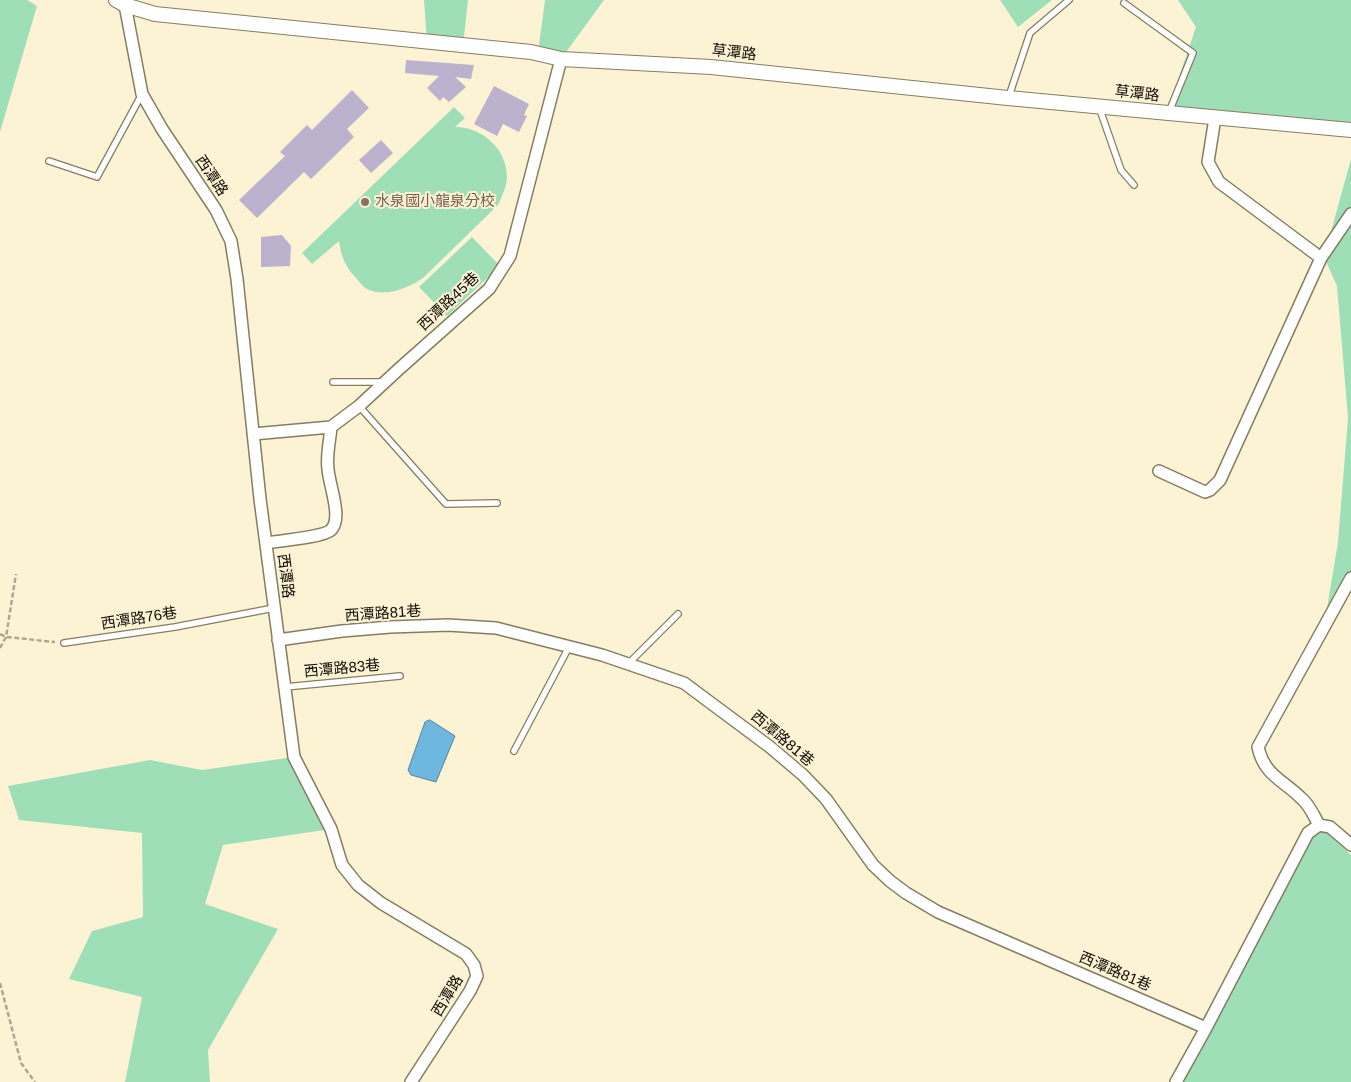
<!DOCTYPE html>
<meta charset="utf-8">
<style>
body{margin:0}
canvas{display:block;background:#fcf3d5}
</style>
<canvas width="1351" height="1082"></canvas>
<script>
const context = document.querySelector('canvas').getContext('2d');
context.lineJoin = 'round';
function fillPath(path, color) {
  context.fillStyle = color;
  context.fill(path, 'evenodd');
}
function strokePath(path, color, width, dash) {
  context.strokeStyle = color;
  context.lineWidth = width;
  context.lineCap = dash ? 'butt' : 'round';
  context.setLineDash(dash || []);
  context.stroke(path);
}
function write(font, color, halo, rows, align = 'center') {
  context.font = font + ' Arial,"Noto Sans TC",sans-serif';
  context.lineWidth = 4;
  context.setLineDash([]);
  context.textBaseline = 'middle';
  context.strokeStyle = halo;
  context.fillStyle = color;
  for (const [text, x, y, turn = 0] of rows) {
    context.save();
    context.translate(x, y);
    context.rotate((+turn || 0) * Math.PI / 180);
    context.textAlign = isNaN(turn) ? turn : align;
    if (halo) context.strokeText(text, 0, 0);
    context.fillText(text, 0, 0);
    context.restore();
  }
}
fillPath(new Path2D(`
 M0,0H27L37,6L0,132Z
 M424,0H468L463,46L427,43Z
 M545,0H604L561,59L538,53Z
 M1000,0H1052L1018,27Z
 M1178,0H1351V130L1169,114L1179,77L1196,27Z
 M454,107L465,118L455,127C483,127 508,150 507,179C506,188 502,196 498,205L424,277C410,288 386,297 369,290C364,288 360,283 357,279C346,268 341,257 339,241L312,264L302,253Z
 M1351,159V592L1325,620L1338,542L1348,418L1337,286L1324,257Z
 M472,237L500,266L447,316L419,287Z
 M294,757L331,829L223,845L205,904L278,929L208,1050L210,1082H125L142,997L69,979L92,931L143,917L142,833L19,820L8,786L150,760L202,770Z
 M1319,825L1351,855V1082H1176Z`), '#9edfb7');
const water = new Path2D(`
 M430,720L455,736L436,782L411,775L408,770L425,722Z`);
fillPath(water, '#6eb7de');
strokePath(water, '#52849d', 1);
fillPath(new Path2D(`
 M406,60L474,65L471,79L455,77L466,87L449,102L443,97L440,101L427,88L439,76L405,73Z
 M494,86L529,104L524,115L527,116L519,132L503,124L497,136L474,124Z
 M352,90L369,108L347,129L354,137L311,179L304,172L257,218L239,200L285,156L280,152L307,125L312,130Z
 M381,140L393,153L371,173L359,160Z
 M282,235L291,246L290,266L261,267V237Z`), '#bcb2ce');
const service = new Path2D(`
 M1124,3L1193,53L1169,112
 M1009,96L1030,33L1069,0
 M1099,107L1121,170L1134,185
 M49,161L97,177L142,94
 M333,382H383
 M359,406L446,504L497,503
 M64,643L175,627L274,608
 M628,664L678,614
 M285,687L400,676
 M514,751L569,647`);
const minor = new Path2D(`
 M125,5L142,94L162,129L216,210L231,241L237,279L260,499L294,757L331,829L342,865L358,885L381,903L466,954L474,965L477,976L470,991L411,1082
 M1215,118L1208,162L1219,182L1321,258
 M253,434L331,427L359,406L399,369L489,289L510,256L561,59
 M1159,471L1205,492L1210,490L1220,480L1321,258L1351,214
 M266,543C278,541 324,537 331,530C343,518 329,485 328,469C326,456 330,440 331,427
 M278,640L342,631L390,627L448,625L496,628L602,655L684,683L770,747L803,775L826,799L873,865L890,881L906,893L938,912L1206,1028
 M1319,825C1314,816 1309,804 1301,798C1283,780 1264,775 1258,747L1351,578
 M1176,1082L1206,1028L1308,833L1319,825L1330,827L1351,845`);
const tertiary = new Path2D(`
 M116,0L125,5L155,14L531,52L561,59L711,67L1008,98L1351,130`);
strokePath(service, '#857d62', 8);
strokePath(minor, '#857d62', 14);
strokePath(tertiary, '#857d62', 16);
strokePath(new Path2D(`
 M0,634L6,637L55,642
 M0,648L6,637L16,574
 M0,983L21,1063L35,1082`), '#aea790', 2.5, [5, 2.5]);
strokePath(service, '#fff', 5.5);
strokePath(minor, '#fff', 11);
strokePath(tertiary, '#fff', 14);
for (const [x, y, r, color] of [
 [365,202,5,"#8d6e63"]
]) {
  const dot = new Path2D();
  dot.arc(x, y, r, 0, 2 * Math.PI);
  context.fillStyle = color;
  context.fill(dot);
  strokePath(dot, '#fcf3d5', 2);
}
write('15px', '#0f0c04', '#fcf3d5', [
 ["草潭路",734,53,6],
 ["草潭路",1137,94,6],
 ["西潭路",211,176,56],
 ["西潭路45巷",449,302,-43],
 ["西潭路",285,576,83],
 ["西潭路81巷",383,614,-4],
 ["西潭路76巷",139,619,-9],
 ["西潭路83巷",342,669,-5],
 ["西潭路81巷",782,739,40],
 ["西潭路81巷",1115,972,23],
 ["西潭路",448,996,-59]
]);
write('15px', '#785e54', '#fcf3d5', [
 ["水泉國小龍泉分校",375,202]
], 'left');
</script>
